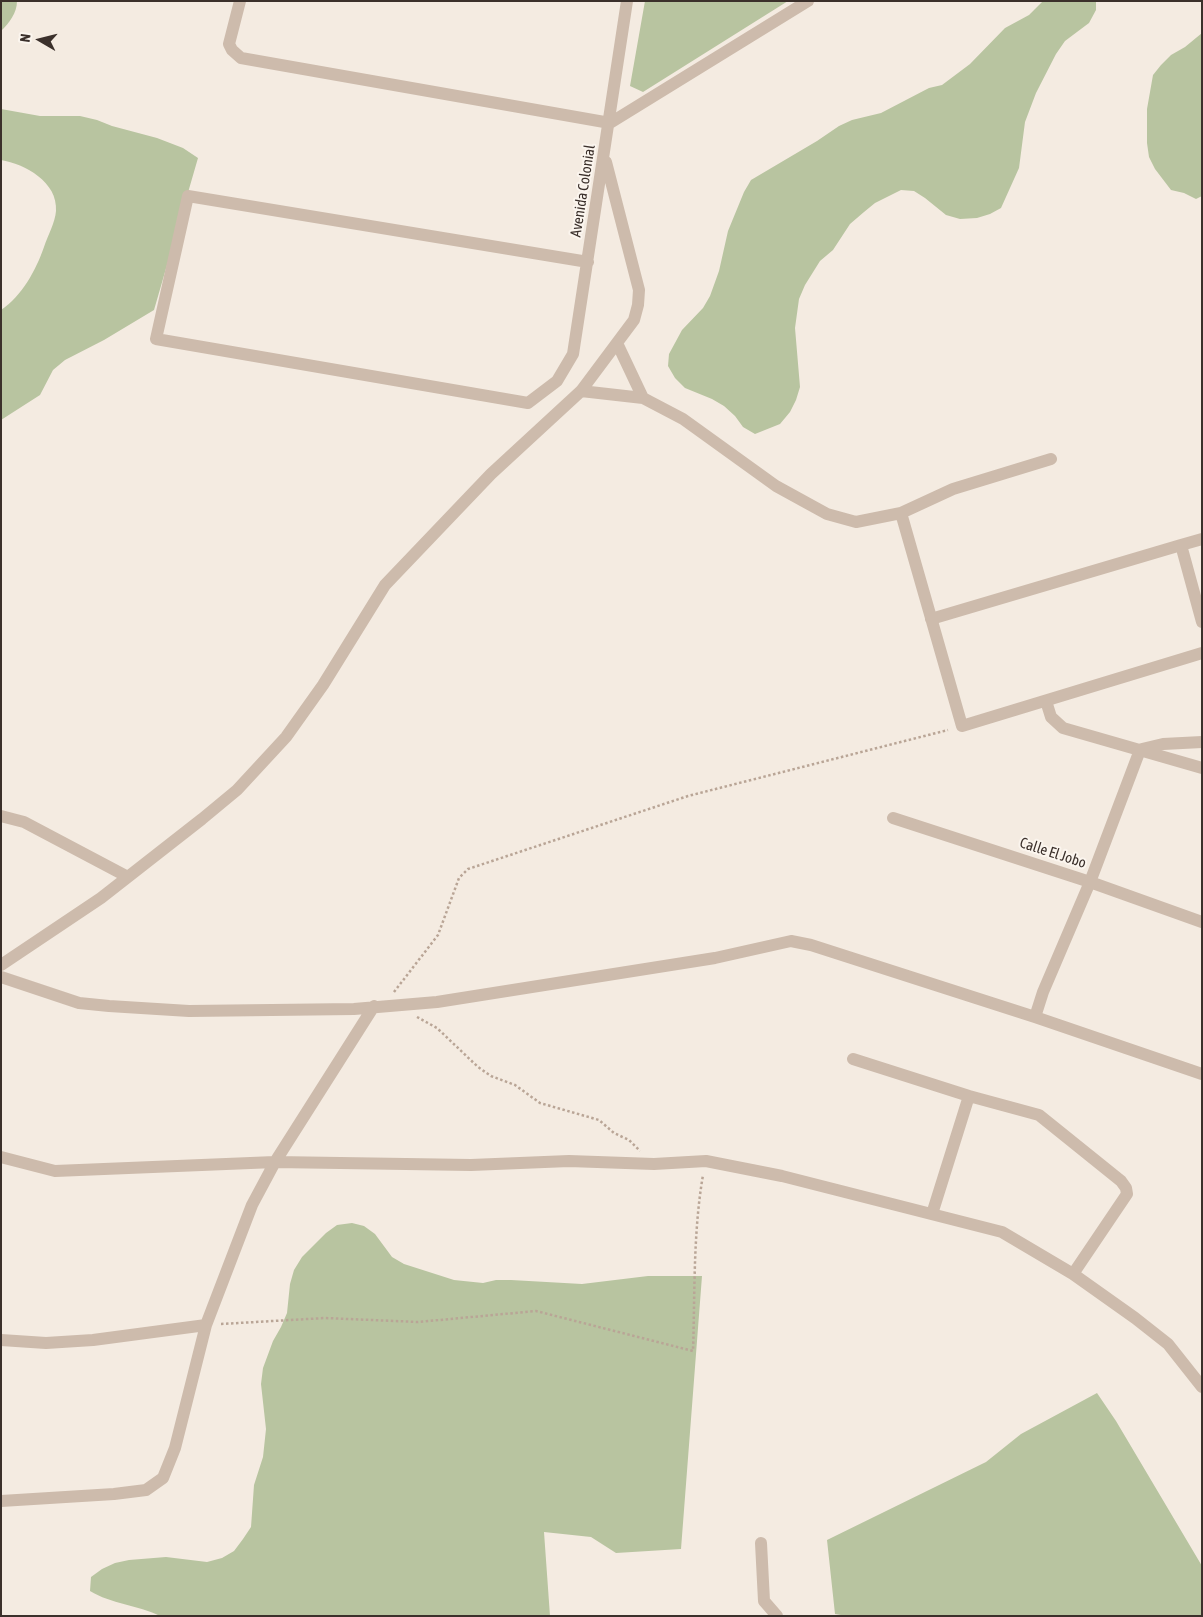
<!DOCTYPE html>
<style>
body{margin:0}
#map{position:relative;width:1203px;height:1617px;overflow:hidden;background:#f4ebe1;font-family:"Asap Condensed",sans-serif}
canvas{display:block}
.frame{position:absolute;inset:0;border:2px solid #3b302b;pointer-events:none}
.north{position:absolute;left:15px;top:15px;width:50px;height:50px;-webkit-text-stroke:4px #fbf5ee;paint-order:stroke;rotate:278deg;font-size:14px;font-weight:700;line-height:20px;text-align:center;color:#3b302b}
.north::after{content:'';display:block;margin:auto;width:18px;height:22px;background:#3b302b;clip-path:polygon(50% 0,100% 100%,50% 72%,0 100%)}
</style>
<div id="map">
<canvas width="1203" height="1617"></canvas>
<div class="frame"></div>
<div class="north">N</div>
</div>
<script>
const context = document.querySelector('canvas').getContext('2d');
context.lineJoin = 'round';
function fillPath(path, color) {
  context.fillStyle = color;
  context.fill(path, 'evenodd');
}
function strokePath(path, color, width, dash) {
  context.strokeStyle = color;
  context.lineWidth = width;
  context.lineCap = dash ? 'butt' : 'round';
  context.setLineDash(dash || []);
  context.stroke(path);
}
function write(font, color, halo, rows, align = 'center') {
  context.font = font + ' "Asap Condensed",sans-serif';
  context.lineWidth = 4;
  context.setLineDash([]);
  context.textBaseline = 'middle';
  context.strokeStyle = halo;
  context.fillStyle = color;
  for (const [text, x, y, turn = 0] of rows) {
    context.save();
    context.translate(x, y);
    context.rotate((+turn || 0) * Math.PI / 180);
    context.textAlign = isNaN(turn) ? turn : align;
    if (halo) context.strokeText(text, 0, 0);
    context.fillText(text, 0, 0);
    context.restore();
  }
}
fillPath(new Path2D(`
 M1,1H17C17,13 9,23 1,31Z
 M645,1H788L643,92L630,86Z
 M1043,1H1096V10L1089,23L1065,41L1056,54L1036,93L1025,122L1019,168L1001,208L990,214L977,218L960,219L946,215L925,198L914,191L901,190L875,203L864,212L850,224L833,250L820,261L805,285L799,299L795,328L800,387L796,400L790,412L780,424L755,434L743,427L735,416L724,406L712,399L685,388L675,378L668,366L669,354L682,330L703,308L710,296L719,271L728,231L744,192L751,180L817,141L839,126L852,120L881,113L929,88L942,85L970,64L1005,28L1029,15Z
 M1202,33V196L1196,199L1184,193L1171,190L1155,169L1149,157L1147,143V109L1153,75L1161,65L1171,55L1185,47Z
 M1,109L40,116H80L97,120L112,126L157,138L183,148L198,158L154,310L104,340L65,360L53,370L40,395L1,420V310C22,296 36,270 44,247C48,235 55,223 56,211C58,182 25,164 1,160Z
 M352,1223L364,1226L375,1234L392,1257L404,1264L454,1280L483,1283L496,1280H511L582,1284L648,1276H702L681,1549L616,1553L591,1537L544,1532L550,1616H160C138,1605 111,1604 90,1591L91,1577L102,1569L115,1563L129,1560L166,1557L207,1562L222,1558L234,1551L243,1539L251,1527L254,1485L263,1457L266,1429L261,1384L263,1368L273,1341L281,1327L287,1313L290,1284L294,1270L302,1257L326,1233L337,1225Z
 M1097,1393L1116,1421L1202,1566V1616H847L835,1614L827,1540L986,1462L1021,1434Z`), '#b8c4a0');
strokePath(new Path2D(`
 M394,992L438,935L459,878L468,869L688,796L948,730
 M417,1017L437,1028L478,1067L491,1076L515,1085L540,1103L599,1120L614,1133L629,1140L640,1151
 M221,1324L325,1318L418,1322L536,1311L693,1351C695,1293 693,1233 703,1175`), '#b9a596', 2.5, [2.5, 2.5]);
strokePath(new Path2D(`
 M240,1L229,44L232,50L241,58L610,123L808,1
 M588,262L188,196L156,339L528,403L557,381L573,354L627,1
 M617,343L643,398
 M581,391L643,398L683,419L776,486L827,514L856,522L901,513
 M1051,459L953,489L901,513L962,726L1202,653
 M1181,545L1202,539
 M931,619L1181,545L1202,622
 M1046,701L1051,717L1063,728L1202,768
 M1142,749L1163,744L1202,742
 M1,816L24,822L128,877
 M893,818L1090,882L1202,922
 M1,965L101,898L202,819L237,790L286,737L323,685L385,585L491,474L581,391L634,320L638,305L639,290L606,162
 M1,977L79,1003L109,1006L189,1011L354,1009L437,1002L715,958L791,941L811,945L1035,1017L1202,1074
 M1035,1017L1043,992L1090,882L1140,750
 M853,1059L969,1096L1039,1115L1121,1181L1126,1188L1127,1194L1073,1274
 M1,1157L55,1171L275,1162L471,1165L569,1161L654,1164L706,1161L782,1176L1002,1232L1073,1274L1135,1318L1168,1344L1202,1387
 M932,1214L969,1096
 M1,1340L46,1343L93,1340L206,1325
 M1,1501L114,1494L146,1490L163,1478L175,1448L206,1325L252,1205L275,1162L374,1006
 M761,1543L764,1601L777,1616`), '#cdbbac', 12);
write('15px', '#3b302b', '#fbf5ee', [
 ["Avenida Colonial",583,191,-81],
 ["Calle El Jobo",1053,853,18]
]);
</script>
